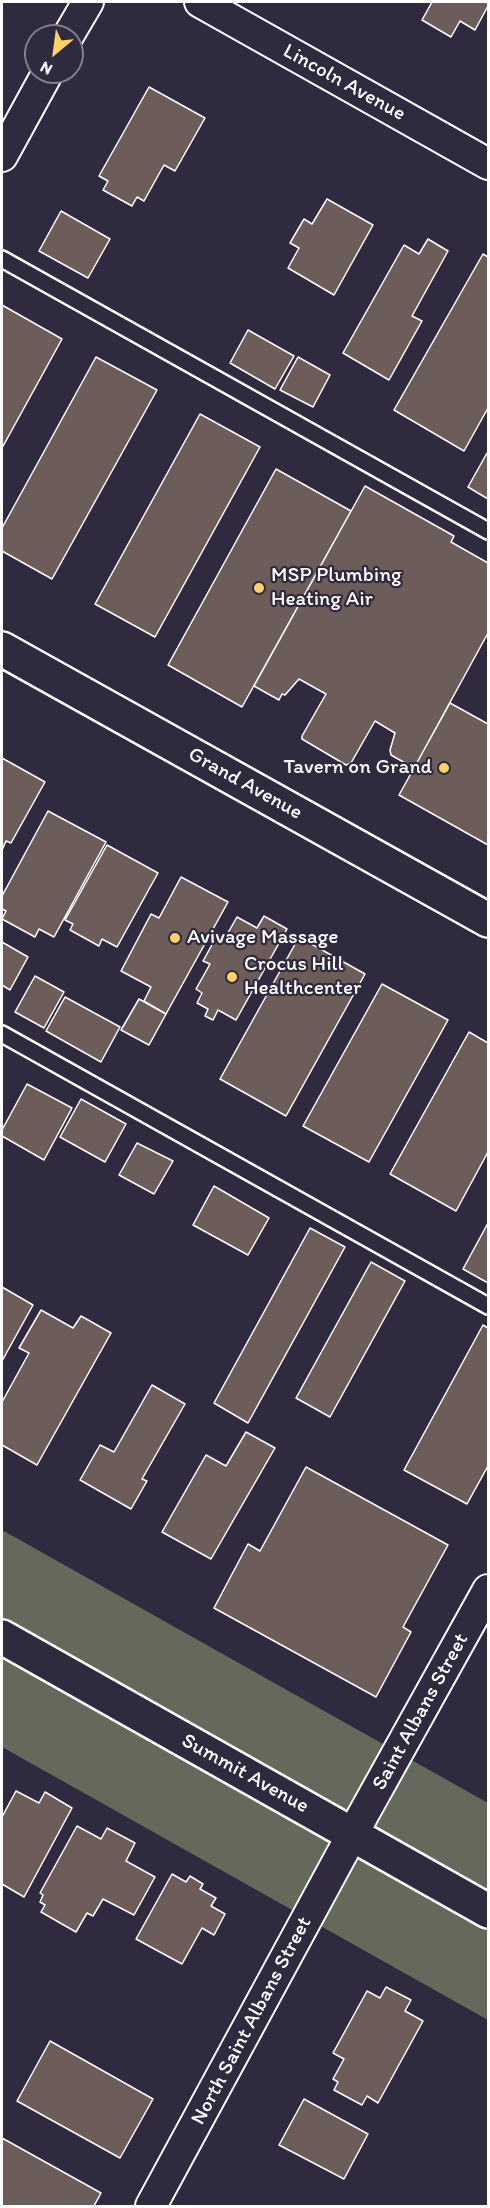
<!DOCTYPE html>
<style>
body{margin:0}
#map{position:relative;width:490px;height:2208px;overflow:hidden;background:#2f2a3d;font-family:Itim,sans-serif}
canvas{display:block}
.frame{position:absolute;inset:0;border:3px solid #fff;pointer-events:none}
.north{position:absolute;left:24px;top:24px;width:60px;height:60px;box-sizing:border-box;background:#2f2a3d;border:2px solid #827f8b;border-radius:50%;rotate:209deg;font-size:16px;font-weight:700;line-height:24px;text-align:center;color:#fff}
.north::after{content:'';display:block;margin:auto;width:21px;height:27px;background:#ffd166;clip-path:polygon(50% 0,100% 100%,50% 72%,0 100%)}
</style>
<div id="map">
<canvas width="490" height="2208"></canvas>
<div class="frame"></div>
<div class="north">N</div>
</div>
<script>
const context = document.querySelector('canvas').getContext('2d');
context.lineJoin = 'round';
function fillPath(path, color) {
  context.fillStyle = color;
  context.fill(path, 'evenodd');
}
function strokePath(path, color, width, dash) {
  context.strokeStyle = color;
  context.lineWidth = width;
  context.lineCap = dash ? 'butt' : 'round';
  context.setLineDash(dash || []);
  context.stroke(path);
}
function write(font, color, halo, rows, align = 'center') {
  context.font = font + ' Itim,sans-serif';
  context.lineWidth = 4.5;
  context.setLineDash([]);
  context.textBaseline = 'middle';
  context.strokeStyle = halo;
  context.fillStyle = color;
  for (const [text, x, y, turn = 0] of rows) {
    context.save();
    context.translate(x, y);
    context.rotate((+turn || 0) * Math.PI / 180);
    context.textAlign = isNaN(turn) ? turn : align;
    if (halo) context.strokeText(text, 0, 0);
    context.fillText(text, 0, 0);
    context.restore();
  }
}
fillPath(new Path2D(`
 M2,1530L488,1803V2020L2,1747Z`), '#65695b');
const building = new Path2D(`
 M432,2H488V6L475,30L460,21L451,37L422,20Z
 M149,87L205,118L175,171L164,165L144,201L137,197L132,206L103,190L108,181L99,176Z
 M327,199L373,225L334,295L288,268L299,248L290,243L304,219L312,224Z
 M61,211L110,239L88,278L39,251Z
 M428,239L448,251L412,316L422,321L389,380L343,353L404,245L419,254Z
 M483,254L488,257V408L464,451L394,410Z
 M2,305L62,339L2,448Z
 M248,330L294,356L275,389L230,363Z
 M96,357L157,390L52,579L2,551V528Z
 M298,357L330,375L313,407L280,390Z
 M200,414L260,447L155,637L95,604Z
 M487,453L488,454V499L468,487Z
 M276,469L351,511L242,707L168,665Z
 M365,486L454,536L451,542L488,563V633L414,768L391,755L390,750L395,733L375,721L351,763L346,765L302,739V736L326,694L299,679L285,695L282,694L279,700L254,686Z
 M450,703L488,724V845L399,795Z
 M2,758L45,782L11,843L6,841L2,850Z
 M48,811L106,842L54,937L39,929L35,937L2,919L6,911L2,909V896Z
 M107,845L158,873L117,947L102,939L99,946L70,930L73,924L65,920Z
 M181,877L228,902L166,1014L144,1001L151,987L121,971L151,914L159,918Z
 M264,916L287,929L236,1020L218,1010L213,1020L205,1016L208,1009L197,1003L202,993L196,989L210,964L203,961L218,934L225,938L237,917L257,928Z
 M299,937L365,974L286,1116L220,1079Z
 M2,942L28,957L10,990L2,985Z
 M35,976L64,992L44,1028L15,1012Z
 M382,984L448,1020L369,1162L303,1126Z
 M65,997L120,1027L101,1062L46,1031Z
 M139,999L166,1014L149,1045L121,1030Z
 M469,1032L488,1043V1152L456,1211L390,1174Z
 M27,1084L72,1108L44,1160L2,1136V1130Z
 M81,1099L126,1124L105,1162L60,1137Z
 M137,1143L173,1161L154,1194L119,1175Z
 M214,1186L269,1218L248,1255L193,1225Z
 M488,1223V1283L463,1269Z
 M310,1228L345,1247L248,1423L214,1403Z
 M371,1262L405,1281L330,1417L296,1398Z
 M2,1287L33,1305L2,1361Z
 M41,1310L73,1328L81,1316L111,1333L37,1465L2,1445V1402L29,1353L19,1348Z
 M483,1325L488,1328V1466L467,1504L404,1470Z
 M152,1385L185,1404L142,1479L147,1481L131,1509L80,1480L100,1445L114,1452Z
 M246,1432L275,1448L211,1559L162,1532L206,1455L226,1466Z
 M306,1467L448,1545L403,1627L411,1632L376,1697L214,1608L248,1544L260,1551Z
 M16,1791L39,1803L45,1792L72,1808L24,1897L2,1884V1817Z
 M77,1826L101,1839L107,1828L135,1843L126,1861L155,1877L134,1915L103,1899L93,1916L87,1913L76,1932L41,1912L45,1905L40,1902L43,1895L40,1893Z
 M172,1874L186,1882L190,1876L203,1884L200,1889L216,1898L211,1906L225,1914L214,1935L202,1928L182,1964L136,1939Z
 M386,1987L411,2000L405,2011L423,2021L378,2103L367,2096L362,2105L334,2090L338,2082L333,2079L344,2059L333,2053L367,1991L380,1998Z
 M50,2041L153,2099L120,2158L17,2101Z
 M304,2099L368,2134L344,2179L279,2145Z
 M2,2138L101,2193L94,2206H2Z`);
fillPath(building, '#6c5c5a');
strokePath(building, '#fff', 1.5);
const service = new Path2D(`
 M2,259L488,531
 M2,1034L488,1306`);
const minor = new Path2D(`
 M200,2L488,164
 M68,36L88,2
 M2,156L48,72
 M151,2206L364,1813L488,1590`);
const tertiary = new Path2D(`
 M2,1637L488,1911`);
const secondary = new Path2D(`
 M2,649L488,920`);
strokePath(service, '#fff', 20);
strokePath(minor, '#fff', 34);
strokePath(tertiary, '#fff', 38);
strokePath(secondary, '#fff', 38);
strokePath(service, '#2f2a3d', 15);
strokePath(minor, '#2f2a3d', 30);
strokePath(tertiary, '#2f2a3d', 33);
strokePath(secondary, '#2f2a3d', 33);
for (const [x, y, r, color] of [
 [259,588,6,"#ffd166"],
 [444,768,6,"#ffd166"],
 [175,938,6,"#ffd166"],
 [232,977,6,"#ffd166"]
]) {
  const dot = new Path2D();
  dot.arc(x, y, r, 0, 2 * Math.PI);
  context.fillStyle = color;
  context.fill(dot);
  strokePath(dot, '#2f2a3d', 2);
}
write('21px', '#fff', '#2f2a3d', [
 ["Lincoln Avenue",344,83,29],
 ["Grand Avenue",245,784,29],
 ["Saint Albans Street",421,1712,-61],
 ["Summit Avenue",245,1774,29],
 ["North Saint Albans Street",252,2021,-62]
]);
write('21px', '#fff', '#2f2a3d', [
 ["MSP Plumbing",271,576],
 ["Heating Air",271,600],
 ["Tavern on Grand",432,768,"right"],
 ["Avivage Massage",187,938],
 ["Crocus Hill",244,965],
 ["Healthcenter",244,989]
], 'left');
</script>
